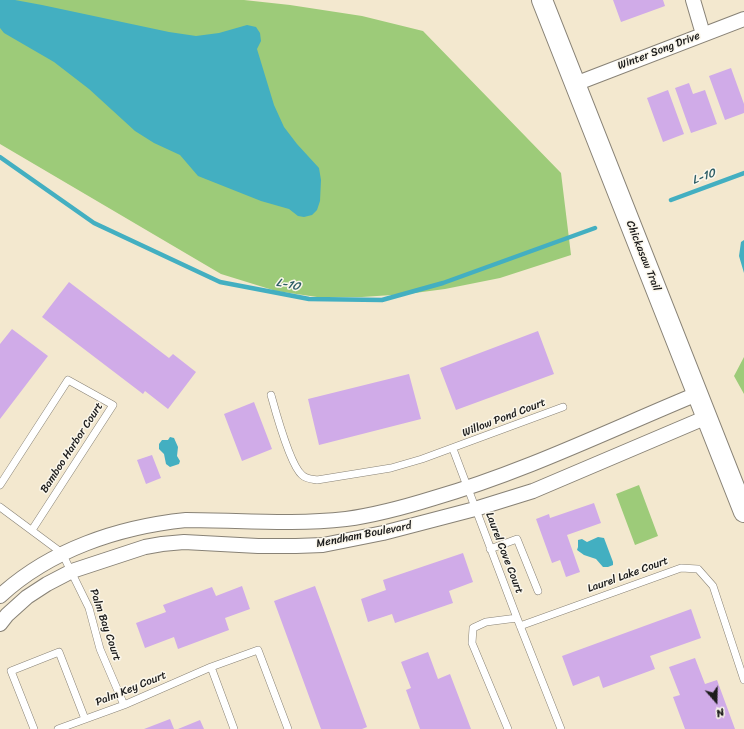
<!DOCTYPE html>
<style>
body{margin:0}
#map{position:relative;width:744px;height:729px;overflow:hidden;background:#f3e8cf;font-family:Sriracha,sans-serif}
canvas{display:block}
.north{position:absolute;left:696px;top:681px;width:40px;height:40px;-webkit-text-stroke:3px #fbf7ec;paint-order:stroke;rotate:160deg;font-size:11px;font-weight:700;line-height:16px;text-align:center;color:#1c1c1c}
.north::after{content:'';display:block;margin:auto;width:14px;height:18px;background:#1c1c1c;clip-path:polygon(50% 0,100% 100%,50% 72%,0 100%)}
</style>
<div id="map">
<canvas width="744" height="729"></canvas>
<div class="north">N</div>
</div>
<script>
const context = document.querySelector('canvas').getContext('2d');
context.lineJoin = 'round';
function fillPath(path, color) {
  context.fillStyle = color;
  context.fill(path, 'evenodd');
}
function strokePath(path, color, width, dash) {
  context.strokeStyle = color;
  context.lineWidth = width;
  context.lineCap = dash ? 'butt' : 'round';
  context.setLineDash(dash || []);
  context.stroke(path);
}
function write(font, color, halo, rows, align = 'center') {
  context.font = font + ' Sriracha,sans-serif';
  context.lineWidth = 3;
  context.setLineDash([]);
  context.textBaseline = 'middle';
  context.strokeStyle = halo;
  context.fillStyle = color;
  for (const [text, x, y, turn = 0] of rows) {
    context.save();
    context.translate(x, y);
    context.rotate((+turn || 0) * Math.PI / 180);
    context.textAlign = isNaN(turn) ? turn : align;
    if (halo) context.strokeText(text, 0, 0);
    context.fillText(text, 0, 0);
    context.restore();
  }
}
fillPath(new Path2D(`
 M0,0H244L290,5L362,16L423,31L561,173L571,255L500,278L445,289L407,294L362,297H317L276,291L221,274L0,144Z
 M744,357V394L734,376Z
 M639,485L658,536L635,545L616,494Z`), '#9dcb79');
fillPath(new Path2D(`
 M0,0H15L42,5L169,32L196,36L219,33L247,25L256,27L260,33L261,41L257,49L274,105L284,127L297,144L319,168L321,180L320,201L317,210L312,215L304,217L298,216L289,209L261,201L198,176L180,155L154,143L135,131L89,89L54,62L4,33L0,28Z
 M744,240V273L739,256L741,242Z
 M170,437L174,438L178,447L177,456L180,461L179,464L170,467L166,464L164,454L159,449V444L162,440H168Z
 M598,537L604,538L613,562V565L608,567H603L596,559L584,555L577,550L578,547V540L582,539L587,542Z`), '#43afc1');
strokePath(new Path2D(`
 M0,157L94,223L220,282L309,299L382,300L443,283L595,228
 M671,200L744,173`), '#43afc1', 4.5);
fillPath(new Path2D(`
 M613,0H663L665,6L621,22Z
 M731,68L744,104V113L725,120L709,76Z
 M689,83L693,94L705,90L717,124L691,133L675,88Z
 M668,90L684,134L663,142L647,98Z
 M69,282L169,358L173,354L196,372L168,409L145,391L143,394L42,317Z
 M12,329L48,356L0,419V344Z
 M538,331L554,374L456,410L440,368Z
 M409,374L421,419L319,445L308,399Z
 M254,402L272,449L242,461L224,414Z
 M152,455L161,478L146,484L137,460Z
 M594,503L601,523L567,535L580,572L566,577L560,560L552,563L536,519L549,514L550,518Z
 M463,553L473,582L449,591L453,603L395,623L392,614L368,622L361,599L386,590L383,580Z
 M242,586L250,609L225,618L229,630L178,649L174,637L145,648L136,623L166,612L163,605L212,587L216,596Z
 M315,586L367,727L362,729H321L274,601Z
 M691,609L701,638L650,656L655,669L603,688L599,676L573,686L562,656Z
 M428,652L438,679L450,674L471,729H420L406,690L411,688L401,662Z
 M695,658L705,684L717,680L735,729H685L673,697L680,695L669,667Z
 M170,719L174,729H144Z
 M200,720L204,729H178Z`), '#d0abe8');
const lane = new Path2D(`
 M271,395C276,413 290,465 302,475C306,479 311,479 317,480L391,468L422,459L563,407
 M453,449L517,618L561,729
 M0,485L68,380L113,405L32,530
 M0,507L62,553L89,608L100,649L124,705
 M490,549L517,539L538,591
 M520,626L681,568L698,569L713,586L744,680
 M211,667L234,729
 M34,729L11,671L59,652L85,719
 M58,729L124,705L211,667L258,650L288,729
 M508,729L472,643L473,628L486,622L517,618`);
const street = new Path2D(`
 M693,0L703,34
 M575,84L744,19
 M0,596C50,550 118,527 186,520C239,520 293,525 346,519C376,515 405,507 434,498C524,472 610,430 697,394
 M0,624L7,615L27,597L47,584L72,571L145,547L162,544L184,542L258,546H296L323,545L383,533L475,509L533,491L707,417`);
const secondary = new Path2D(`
 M542,0L744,512`);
strokePath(lane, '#888276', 8);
strokePath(street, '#888276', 16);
strokePath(secondary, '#888276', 22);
strokePath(lane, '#fff', 7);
strokePath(street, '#fff', 14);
strokePath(secondary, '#fff', 20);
write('11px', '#1c1c1c', '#fbf7ec', [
 ["Winter Song Drive",659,51,-21],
 ["Chickasaw Trail",643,256,68],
 ["Willow Pond Court",504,418,-21],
 ["Bamboo Harbor Court",72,448,-57],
 ["Mendham Boulevard",364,535,-11],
 ["Laurel Cove Court",504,553,69],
 ["Laurel Lake Court",628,575,-20],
 ["Palm Bay Court",105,625,71],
 ["Palm Key Court",131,689,-22]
]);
write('italic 12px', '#2e5e66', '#fbf7ec', [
 ["L-10",704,177,-20],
 ["L-10",288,285,11]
]);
</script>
